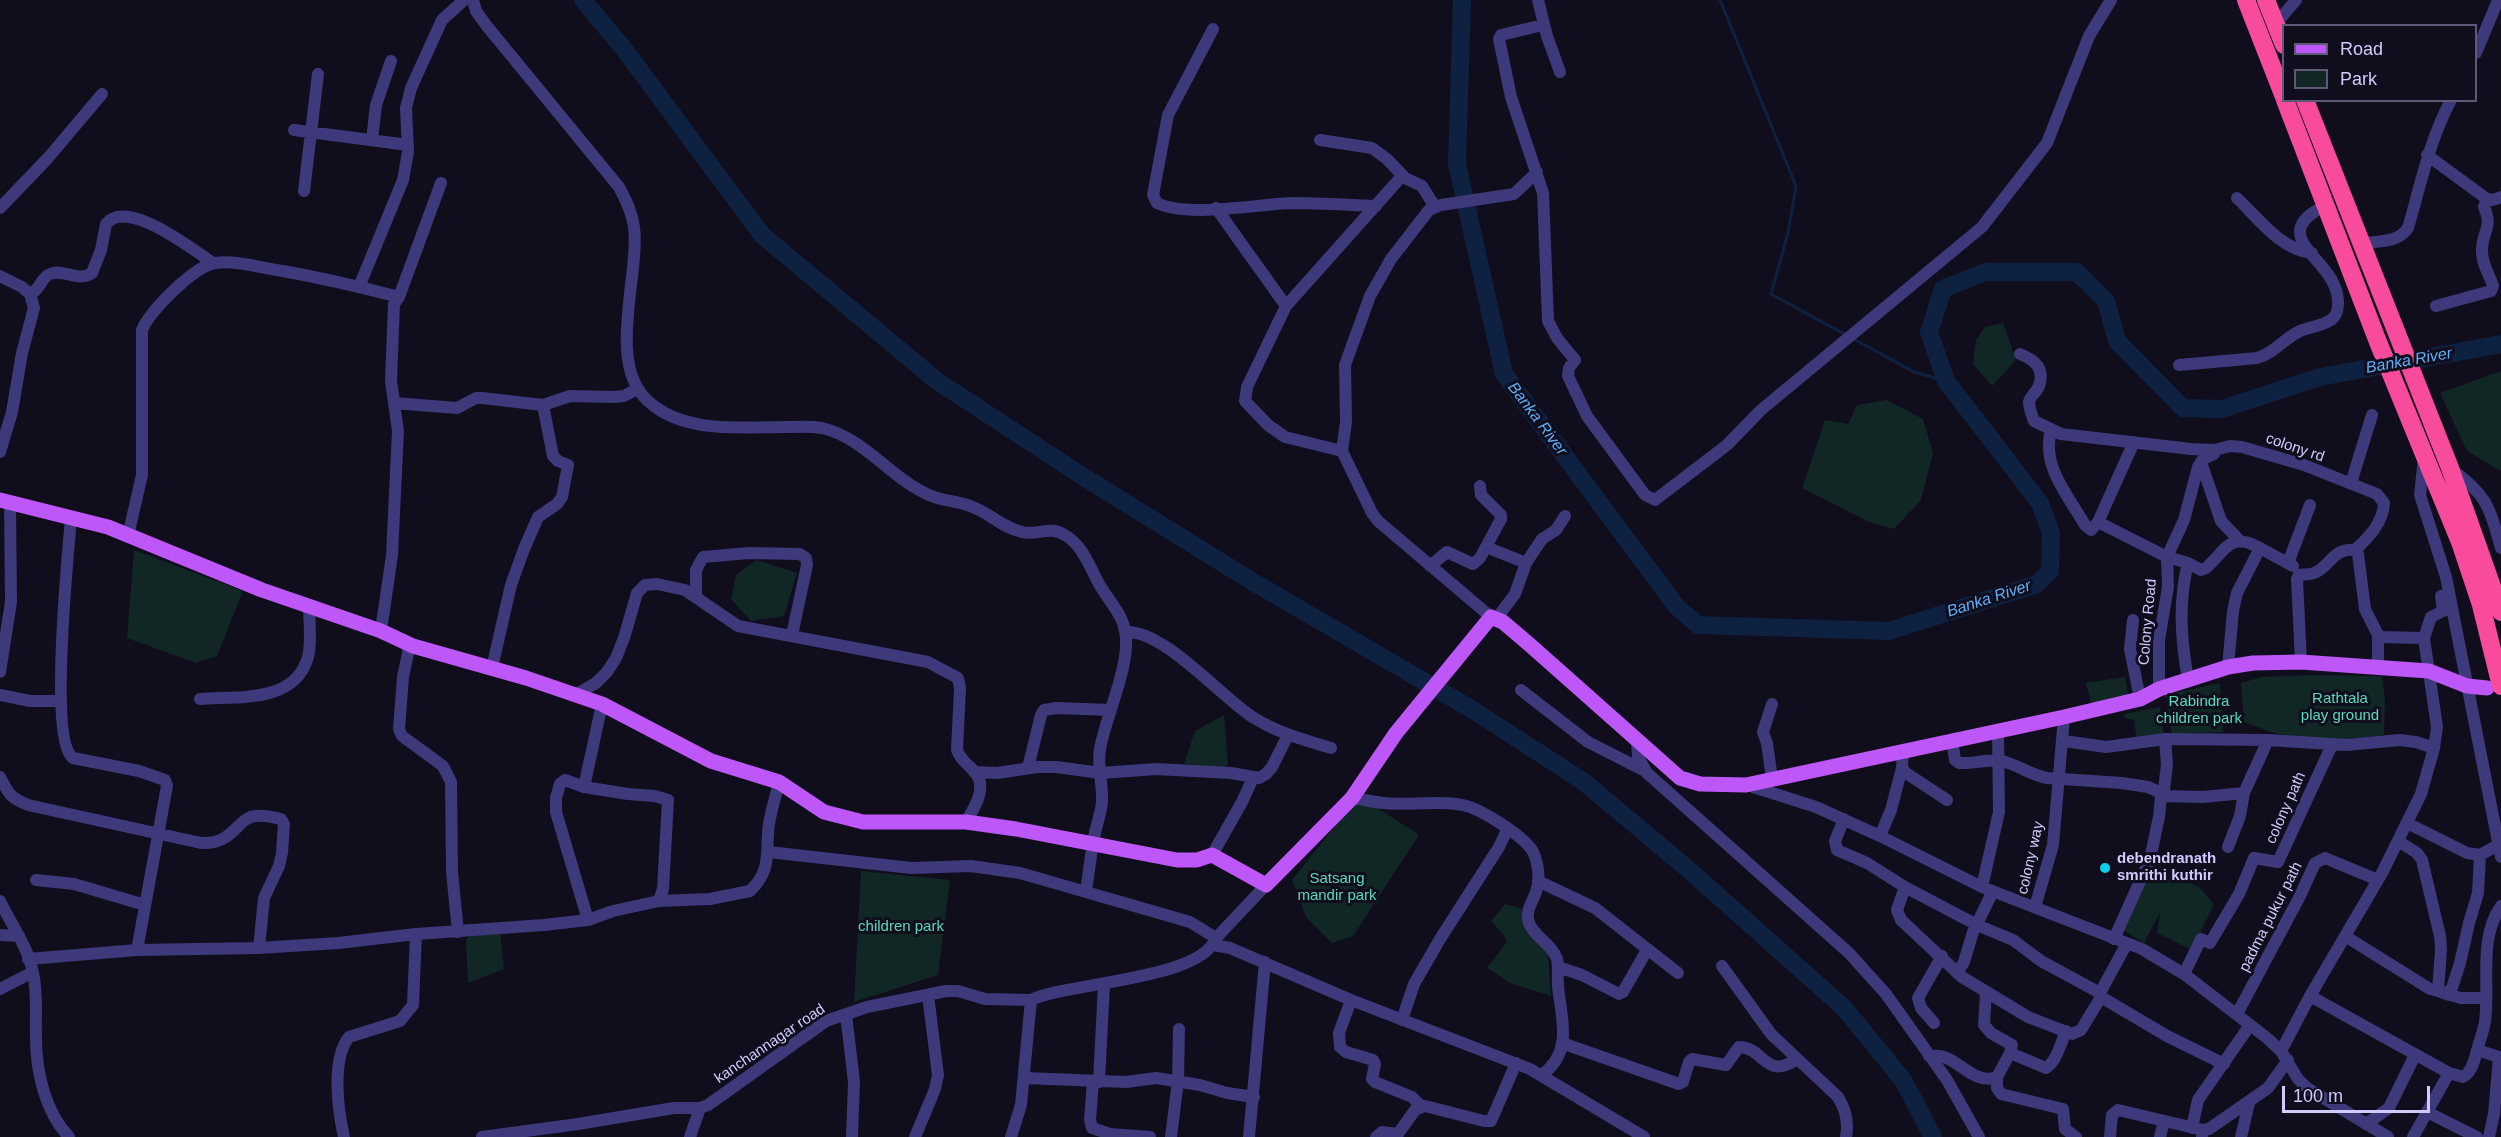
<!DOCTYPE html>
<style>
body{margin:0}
#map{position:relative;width:2501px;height:1137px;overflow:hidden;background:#100d1d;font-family:Arial,sans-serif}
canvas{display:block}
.legend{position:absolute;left:2282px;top:24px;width:195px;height:78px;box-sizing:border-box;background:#100d1d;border:2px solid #5d5977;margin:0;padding:8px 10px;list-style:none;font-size:18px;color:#d1cbfd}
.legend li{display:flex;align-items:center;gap:12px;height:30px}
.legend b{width:30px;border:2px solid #5d5977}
.scale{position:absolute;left:2282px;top:1086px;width:148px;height:27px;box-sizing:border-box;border:3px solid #d1cbfd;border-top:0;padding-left:8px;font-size:18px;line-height:21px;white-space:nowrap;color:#d1cbfd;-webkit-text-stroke:4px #100d1d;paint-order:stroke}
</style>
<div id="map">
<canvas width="2501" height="1137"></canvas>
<ul class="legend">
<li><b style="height:8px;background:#be57f8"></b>Road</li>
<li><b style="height:16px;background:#102726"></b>Park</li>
</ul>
<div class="scale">100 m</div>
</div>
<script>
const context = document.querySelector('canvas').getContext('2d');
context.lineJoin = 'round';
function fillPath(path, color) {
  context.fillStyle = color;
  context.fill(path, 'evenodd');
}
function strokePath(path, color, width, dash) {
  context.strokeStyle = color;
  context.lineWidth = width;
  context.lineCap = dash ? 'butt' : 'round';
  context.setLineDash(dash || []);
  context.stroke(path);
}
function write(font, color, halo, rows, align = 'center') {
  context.font = font + ' Arial,sans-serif';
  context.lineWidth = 6;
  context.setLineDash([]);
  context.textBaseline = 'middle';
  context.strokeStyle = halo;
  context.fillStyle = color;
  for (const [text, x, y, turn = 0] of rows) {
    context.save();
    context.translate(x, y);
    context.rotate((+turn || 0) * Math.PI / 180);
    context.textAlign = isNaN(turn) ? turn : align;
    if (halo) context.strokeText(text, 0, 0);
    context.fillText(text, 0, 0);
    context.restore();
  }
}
fillPath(new Path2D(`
 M2003,323L2016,360L1992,386L1973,364L1976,340L1985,327Z
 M2501,371V471L2467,451L2440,393Z
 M1887,400L1923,419L1933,453L1921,500L1894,529L1869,522L1802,488L1825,420L1848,424L1857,405Z
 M134,550L243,591L217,656L196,663L127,638Z
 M757,560L797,573L784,616L751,621L731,599L736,575Z
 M2312,675L2382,676L2385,700L2384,735C2350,740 2314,742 2280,734C2268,732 2256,726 2244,722L2241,683L2262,677Z
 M2125,677L2129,699L2092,707L2086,683Z
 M2220,683L2223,732L2172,734L2165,695Z
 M2160,707L2164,738L2137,742L2134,720L2125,718L2124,714Z
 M1224,715L1228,764L1224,769L1184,764L1195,731Z
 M1359,796L1419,835L1353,936L1332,943L1306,917L1292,880Z
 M861,871L950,880L938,975L854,1002Z
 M2174,875L2200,888L2214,904L2192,950L2157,933L2160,913L2144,943L2123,930L2148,878Z
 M1505,904L1521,908L1528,925L1548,952L1551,996L1510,983L1487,968L1507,942L1504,935L1491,921Z
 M473,932H500L504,969L468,983L466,940Z`), '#102726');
strokePath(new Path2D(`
 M1720,0L1796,186L1788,233L1771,294L1846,335
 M1852,338L1914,372L1946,381`), '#0e2140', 3);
strokePath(new Path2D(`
 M583,0L624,49L762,235L937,381L1079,474L1250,580L1473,710L1584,782L1688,869L1844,1008L1903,1080L1933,1137
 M1462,0L1457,164L1504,374L1676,606L1698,625L1889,631L2037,584L2050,571L2051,533L2040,503L1946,381L1929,332L1943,289L1985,272H2077L2106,301L2117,341L2183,408L2222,409L2320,377L2501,344`), '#0e2140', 18);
strokePath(new Path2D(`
 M473,0L476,11L486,25L619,187C626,200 632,212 634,227C640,276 606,363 648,401C684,434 740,427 785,427C797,427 810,426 822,428C865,438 890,478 929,495C942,501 957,501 970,506C989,512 1002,528 1022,532C1035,536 1050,526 1063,534C1081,543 1088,563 1097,580C1105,597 1122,612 1125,631C1132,662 1105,718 1100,749C1097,767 1103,785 1102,802C1101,813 1097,823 1095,833C1091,852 1089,872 1086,891
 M1538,0L1547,36L1560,72
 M1543,25L1501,35L1499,39L1511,97L1543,193L1548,321L1557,338L1575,360L1569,368L1568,376L1587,416L1645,495L1655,500L1727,445L1761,410L1982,227L2047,143L2089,36L2111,0
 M2275,25L2296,0
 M1213,29L1168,115L1153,195L1157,203C1187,218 1258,204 1293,203C1321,203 1348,205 1376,206
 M2476,53L2498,0
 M294,130L408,145
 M372,140L376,105L391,61
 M1320,140L1372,148L1387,159L1405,178L1422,186L1435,207
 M2427,155L2487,199L2493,200L2501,197
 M1402,176L1286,306L1247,387L1245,401L1268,425L1285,437L1342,451L1372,513L1378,521L1491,617
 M304,191L318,74
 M2237,198C2258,218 2281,250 2312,253
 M0,208L48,158L102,94
 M1216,208L1286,306
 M2362,243C2379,241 2398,243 2408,228C2421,184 2429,141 2451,100
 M0,276L22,287L30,294L34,308L22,353L12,412L0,452
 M359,287L403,180L408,152L406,108L411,88L442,20L464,0
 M30,294C41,290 40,278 50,274C65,268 77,283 92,273L101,250L106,224C127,197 193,250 213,263
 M2436,306L2491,291L2493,286C2489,273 2481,263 2482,249C2483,230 2493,227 2484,207L2487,199
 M2020,354C2035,360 2045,368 2039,386C2037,392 2030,396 2029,402C2029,409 2032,415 2034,421L2061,434L2191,449L2215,450L2230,446L2242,447L2304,465L2377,494L2384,503C2383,523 2369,537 2355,550
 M2179,365L2257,358C2275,353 2283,339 2300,331C2310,327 2322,326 2331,320C2336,316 2338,310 2338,304C2339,270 2299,253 2300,231C2301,218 2316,211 2325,205
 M394,403L457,408L476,398H482L543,405L570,396L614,397L624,396L637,389
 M2051,430C2041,466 2068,495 2085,525L2091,530L2098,522L2134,442
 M2215,450L2214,454L2203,459L2198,467L2184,520L2167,557L2188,563L2201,570L2206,568C2226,550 2230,531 2260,548L2237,593L2233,611L2228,667
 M1342,451L1346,422L1345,365L1370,296L1391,259L1429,210L1441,205L1514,194L1537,172
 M2424,457L2420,495L2446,577L2501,857
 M2201,462L2221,521L2239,540
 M2451,469C2487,495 2489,506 2501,548
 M2351,483L2372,415
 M71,518C68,554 49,741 73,758L139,771L165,780L167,786L137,950
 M2098,522L2167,557L2168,587L2159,640V689
 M128,536L142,475V330C150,311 193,267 215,263C237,260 261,268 283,271C322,278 361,287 399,297
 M1486,547L1526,563L1542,539L1556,530L1565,516
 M2260,548L2293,566
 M2288,563L2310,505
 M1430,566L1447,552L1473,564L1480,558L1501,519V515L1481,495L1480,486
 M696,596V570L703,557L749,553L800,554L806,558L807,565L792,635
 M1497,618L1515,594L1526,563
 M2133,620L2130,649L2140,699
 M381,631L392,555L398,431L391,381L394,304L399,297L441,183
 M1126,632C1164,630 1221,697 1254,718C1278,733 1305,740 1331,748
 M2424,638L2431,617L2443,611L2441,596
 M410,644L403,677L399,729L402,736L443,766L451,782L452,872L458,932
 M2301,662L2297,579L2299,575C2304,574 2309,575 2314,573C2330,567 2332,548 2355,550L2358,554L2365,609L2379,637
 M492,668L511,585L524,549L538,517L557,504L562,497L568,465L558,461L553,456L543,405
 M0,672L11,602L10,502
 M2188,680C2181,639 2178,603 2188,563
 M1521,690L1588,742L1645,771
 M0,695L30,701H60
 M575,695L596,683L607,672L616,658L624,638L637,593L645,585L657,584L685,590L738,626L928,662L958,678L960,688L957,750C961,761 968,764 975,772C988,788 974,808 966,822
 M200,699C237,696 295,704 308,657C312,642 309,622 309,606
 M1772,704L1763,732L1767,743L1772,779
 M2165,739L2268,740L2347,745L2399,740L2416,742L2434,748
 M1637,740L1638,757L1647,773L1849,953L1886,994L1947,1080L1979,1137
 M1952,740L1955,760L1959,763C1973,764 1988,759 2002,761C2018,765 2031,775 2047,778L2122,783L2148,787L2159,792L2164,790L2167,764L2165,739L2106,747L2064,741
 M1903,750L1902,768L1906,773L1947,800
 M1028,768L1041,715L1044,710L1056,708L1111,710
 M974,772L997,773L1037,767H1056L1101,773L1156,769L1231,773L1259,778L1266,774L1272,767L1288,735
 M0,777C9,794 10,798 28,805L201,843C234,845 237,817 256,816C264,815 273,817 281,819L284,824L282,853L279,866L264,898L259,948
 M1747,785L1816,807L1880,836L1982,887L2142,949L2184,974L2267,1038L2281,1051L2298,1079L2307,1088L2388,1137
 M584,787L628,794L655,796L668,800L663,889L659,901
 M2161,796L2203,797L2244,793L2268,740
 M1352,798C1362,799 1373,802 1383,803C1407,806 1450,799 1470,807C1486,813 1516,832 1528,845C1538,855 1541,878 1536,892C1532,903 1525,911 1529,923C1534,937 1552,944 1557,959C1559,967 1557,977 1558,986C1561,1019 1574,1051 1542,1075
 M1844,819L1835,841L1837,850L1867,863L1905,887L1977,925L2013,940L2041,961L2100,993
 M2407,823L2467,853L2480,855L2498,845
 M1880,836L1891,810L1902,768
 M2228,847L2240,816L2244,793
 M769,852L911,868L971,866L1020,873L1190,922L1216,938
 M1212,855L1242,802L1253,778
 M36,880L74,884L145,905
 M1538,881L1595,908L1678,973
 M1905,887L1897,910L1901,920L1962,977L2028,1017L2072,1034L2081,1030L2101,997
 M1982,887L1999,812L1998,731
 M0,901C11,924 28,947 33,973C38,994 35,1016 36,1038C36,1071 45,1112 69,1137
 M2035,907L2053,845L2064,717
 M588,920L556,812V798L560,784L565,780L584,787L602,704
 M0,935L19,936
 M2345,936L2430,989L2438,991L2441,950L2440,936L2422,860L2417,853L2398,841
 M2114,939L2150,859L2159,817L2161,796L2159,792
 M1214,945L1230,948L1351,1000L1530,1069L1644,1137
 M2126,945L2100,993L2101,997L2167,1036L2224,1064
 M28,959L137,950L259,948L338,943L416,934L544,925L588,920L613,911L659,901L710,899L750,891C773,869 765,851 769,824C771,810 776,796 779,782
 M1722,966L1771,1034L1838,1097C1846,1110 1849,1122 1846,1137
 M1558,967L1582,975L1619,994L1623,992L1647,950
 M1957,973L1964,962L1973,932L1993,891
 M2184,974L2201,939L2210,943L2239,894L2254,858L2278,862L2332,745
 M0,989L33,972
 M2438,991L2446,994L2452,988L2460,963L2469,923L2478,893L2480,855
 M2446,994L2461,998H2485
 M2310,996L2449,1073L2413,1137
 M1351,1000L1339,1033L1340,1047L1346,1052L1373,1060L1375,1064L1372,1079L1375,1082L1412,1097L1422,1107
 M846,1014L854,1082L852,1137
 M2237,1014L2300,896L2315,863L2325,858L2378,880
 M1402,1020L1414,984L1440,939L1499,847L1507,830
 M1934,1023L1921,1008L1918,998L1942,956
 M1562,1043L1679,1084L1683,1082L1689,1062L1692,1059L1726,1065L1739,1047C1764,1047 1765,1081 1797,1059
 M2477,1050L2499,1057L2494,1114L2489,1137
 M2281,1051L2310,996L2382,873L2421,794L2434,748L2437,727L2424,638L2378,637V669
 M2010,1053L2046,1068C2057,1061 2061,1042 2066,1031
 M1929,1056C1934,1056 1940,1055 1944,1057C1962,1063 1976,1085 1997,1077L2010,1053L2012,1045L1991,1033L1984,1025L1986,992
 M2449,1073L2463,1077C2471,1073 2474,1062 2476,1054C2479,1043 2483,1032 2485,1022C2490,985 2478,939 2501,906
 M1997,1077V1088L2001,1094L2063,1109L2065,1129L2076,1137
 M1025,1078L1126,1082L1156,1078L1200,1085L1227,1093L1254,1097
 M1093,1081L1090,1120L1092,1128L1110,1134L1150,1137
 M1099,1082L1104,984
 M2427,1112L2477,1137
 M2366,1124L2389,1108L2415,1055
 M2192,1128L2198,1100L2250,1025
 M2203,1130L2209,1129L2268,1088L2288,1060
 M344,1137C338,1111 331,1059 349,1037L400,1021L413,1005L416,934
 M482,1137L578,1124L674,1108H700
 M690,1137L700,1108L708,1105L826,1021L867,1007L946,991H958L985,999L1031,1000
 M915,1137L935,1089L938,1075L928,995
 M1011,1137L1021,1105L1031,1000C1069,982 1201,980 1216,938L1266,885
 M1171,1137L1178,1081L1179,1029
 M1249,1137L1265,962
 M1376,1137L1382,1132L1398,1134L1415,1110L1425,1106L1484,1121H1491L1516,1063
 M2110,1137L2112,1115L2118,1110L2203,1130L2202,1137
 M2160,1137L2164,1121
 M2241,1137L2249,1103`), '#3d397a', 12);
strokePath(new Path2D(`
 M0,500L108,527L262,590L381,631L413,646L526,678L602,704L711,761L779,782L824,812L863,822H966L1016,829L1177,860H1197L1212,855L1266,885L1352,798L1396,733L1491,617L1503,622L1530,645L1680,778L1700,784L1746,785L2064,717L2140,699L2159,689L2228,667L2253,663L2301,662L2429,671L2467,686L2487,688`), '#be57f8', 15);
strokePath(new Path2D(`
 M2246,0L2284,97
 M2266,0L2284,45
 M2285,100L2378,342L2460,542L2481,605L2501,686
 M2305,100L2450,468L2501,612`), '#f84b9c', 18);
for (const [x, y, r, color] of [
 [2105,868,6,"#0ad1ea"]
]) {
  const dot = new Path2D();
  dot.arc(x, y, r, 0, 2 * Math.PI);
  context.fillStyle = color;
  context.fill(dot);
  strokePath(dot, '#100d1d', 2);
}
write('15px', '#d1cbfd', '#100d1d', [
 ["colony rd",2295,448,19],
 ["Colony Road",2148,622,-85],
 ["colony path",2286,808,-66],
 ["colony way",2031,858,-77],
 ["padma pukur path",2271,917,-63],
 ["kanchannagar road",770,1044,-34]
]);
write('15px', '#5bd9bb', '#100d1d', [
 ["Rathtala",2340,699],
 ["play ground",2340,716],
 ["Rabindra",2199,702],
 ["children park",2199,719],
 ["Satsang",1337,879],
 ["mandir park",1337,896],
 ["children park",901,927]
]);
write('bold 15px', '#d1cbfd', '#100d1d', [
 ["debendranath",2117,859],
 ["smrithi kuthir",2117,876]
], 'left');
write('italic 16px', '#5daff8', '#100d1d', [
 ["Banka River",2409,361,-10],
 ["Banka River",1537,419,53],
 ["Banka River",1989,599,-18]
]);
</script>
